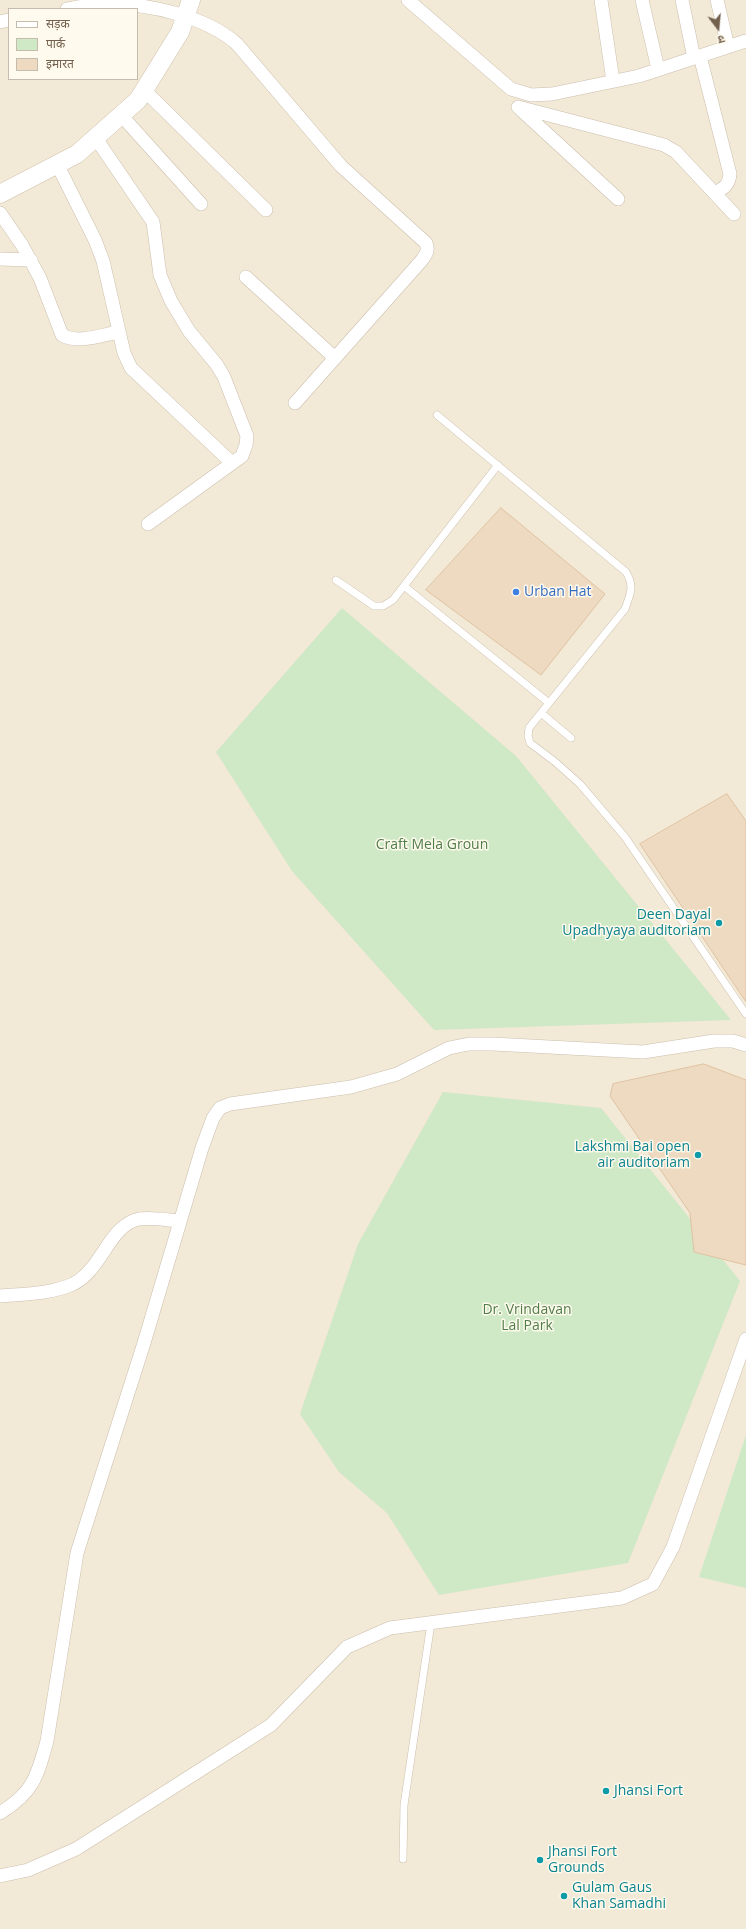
<!DOCTYPE html>
<meta charset="utf-8">
<style>
body{margin:0}
#map{position:relative;width:746px;height:1929px;overflow:hidden;background:#fbf6e7;font-family:"Open Sans","Noto Sans Devanagari",sans-serif}
canvas{display:block}
.legend{position:absolute;left:8px;top:8px;width:130px;height:72px;box-sizing:border-box;background:#fefaed;border:1px solid #c6bcad;margin:0;padding:5px 7px;list-style:none;font-size:12px;color:#73604d}
.legend li{display:flex;align-items:center;gap:8px;height:20px}
.legend b{width:20px;border:1px solid #c6bcad}
.north{position:absolute;left:698px;top:8px;width:40px;height:40px;-webkit-text-stroke:3px #fefaed;paint-order:stroke;rotate:164deg;font-size:11px;font-weight:700;line-height:16px;text-align:center;color:#73604d}
.north::after{content:'';display:block;margin:auto;width:14px;height:18px;background:#73604d;clip-path:polygon(50% 0,100% 100%,50% 72%,0 100%)}
</style>
<div id="map">
<canvas width="746" height="1929"></canvas>
<ul class="legend">
<li><b style="height:5px;background:#fff"></b>सड़क</li>
<li><b style="height:11px;background:#cfe8c6"></b>पार्क</li>
<li><b style="height:11px;background:#eed9c1"></b>इमारत</li>
</ul>
<div class="north">उ</div>
</div>
<script>
const context = document.querySelector('canvas').getContext('2d');
context.lineJoin = 'round';
function fillPath(path, color) {
  context.fillStyle = color;
  context.fill(path, 'evenodd');
}
function strokePath(path, color, width, dash) {
  context.strokeStyle = color;
  context.lineWidth = width;
  context.lineCap = dash ? 'butt' : 'round';
  context.setLineDash(dash || []);
  context.stroke(path);
}
function write(font, color, halo, rows, align = 'center') {
  context.font = font + ' "Open Sans",sans-serif';
  context.lineWidth = 3;
  context.setLineDash([]);
  context.textBaseline = 'middle';
  context.strokeStyle = halo;
  context.fillStyle = color;
  for (const [text, x, y, turn = 0] of rows) {
    context.save();
    context.translate(x, y);
    context.rotate((+turn || 0) * Math.PI / 180);
    context.textAlign = isNaN(turn) ? turn : align;
    if (halo) context.strokeText(text, 0, 0);
    context.fillText(text, 0, 0);
    context.restore();
  }
}
fillPath(new Path2D(`
 M0,0H746V1929H0ZM9,9H137V79H9Z`), '#f2e9d6');
fillPath(new Path2D(`
 M342,608L516,756L731,1020L434,1030L292,871L216,752Z
 M443,1092L601,1108L740,1281L628,1563L439,1595L387,1513L339,1472L300,1414L358,1244Z
 M746,1435V1588L699,1577Z`), '#cfe8c6');
const building = new Path2D(`
 M501,508L605,594L541,675L426,590Z
 M727,794L746,821V1002L640,844Z
 M704,1064L746,1080V1265L694,1252L690,1213L610,1096L613,1084Z`);
fillPath(building, '#eed9c1');
strokePath(building, '#e0c3a2', 1);
const lane = new Path2D(`
 M437,415L626,572C635,587 630,594 625,609L549,703
 M336,580L374,606H383L393,600L498,465
 M404,586L549,703L529,728L528,736L530,743L554,761L580,784L625,837L746,1014
 M541,713L571,738
 M403,1859L404,1805L431,1623`);
const street = new Path2D(`
 M408,0L511,89L531,95L552,94L639,76L746,41
 M601,0L613,81
 M642,0L658,69
 M682,0L694,58
 M717,0L728,47
 M67,9C80,7 94,3 107,3C148,4 206,16 237,44L341,166L426,243C429,251 426,254 422,260L295,403
 M0,22L9,20
 M700,56L730,174C729,185 724,188 715,193
 M144,90L266,210
 M518,107L664,145L676,152L734,214
 M519,108L618,199
 M121,115L201,204
 M95,137L153,222L160,275L171,301L189,331L217,365L224,377L247,436L246,445L242,456L148,524
 M57,164L95,240L103,261L124,353L131,368L232,463
 M0,213L22,245L40,278L62,335C78,344 101,335 119,332
 M0,259L31,260
 M246,277L335,358
 M0,1296C23,1294 51,1294 73,1284C102,1270 109,1225 139,1219C152,1217 167,1220 179,1221
 M0,1813C33,1793 37,1777 47,1741L77,1553L144,1343L202,1148L213,1118L220,1108L230,1104L351,1087L397,1074L449,1048L469,1044H493L643,1052L714,1041H733L746,1045
 M0,1876L28,1870L76,1849L271,1725L347,1647L390,1628L622,1598L653,1584L673,1547L746,1339`);
const secondary = new Path2D(`
 M0,194L77,154L138,100L180,32L191,0`);
strokePath(lane, '#ccbfae', 8);
strokePath(street, '#ccbfae', 14);
strokePath(secondary, '#cfc0ab', 19);
strokePath(lane, '#fff', 7);
strokePath(street, '#fff', 13);
strokePath(secondary, '#fff', 18);
for (const [x, y, r, color] of [
 [516,592,4,"#3f7fe0"],
 [719,923,4,"#0f9aa8"],
 [698,1155,4,"#0f9aa8"],
 [606,1791,4,"#0f9aa8"],
 [540,1860,4,"#0f9aa8"],
 [564,1896,4,"#0f9aa8"]
]) {
  const dot = new Path2D();
  dot.arc(x, y, r, 0, 2 * Math.PI);
  context.fillStyle = color;
  context.fill(dot);
  strokePath(dot, '#fefaed', 1.5);
}
write('14px', '#366cbe', '#fefaed', [
 ["Urban Hat",524,592]
], 'left');
write('14px', '#517d49', '#fefaed', [
 ["Craft Mela Groun",432,845],
 ["Dr. Vrindavan",527,1310],
 ["Lal Park",527,1326]
]);
write('14px', '#0d838f', '#fefaed', [
 ["Deen Dayal",711,915,"right"],
 ["Upadhyaya auditoriam",711,931,"right"],
 ["Lakshmi Bai open",690,1147,"right"],
 ["air auditoriam",690,1163,"right"],
 ["Jhansi Fort",614,1791],
 ["Jhansi Fort",548,1852],
 ["Grounds",548,1868],
 ["Gulam Gaus",572,1888],
 ["Khan Samadhi",572,1904]
], 'left');
</script>
